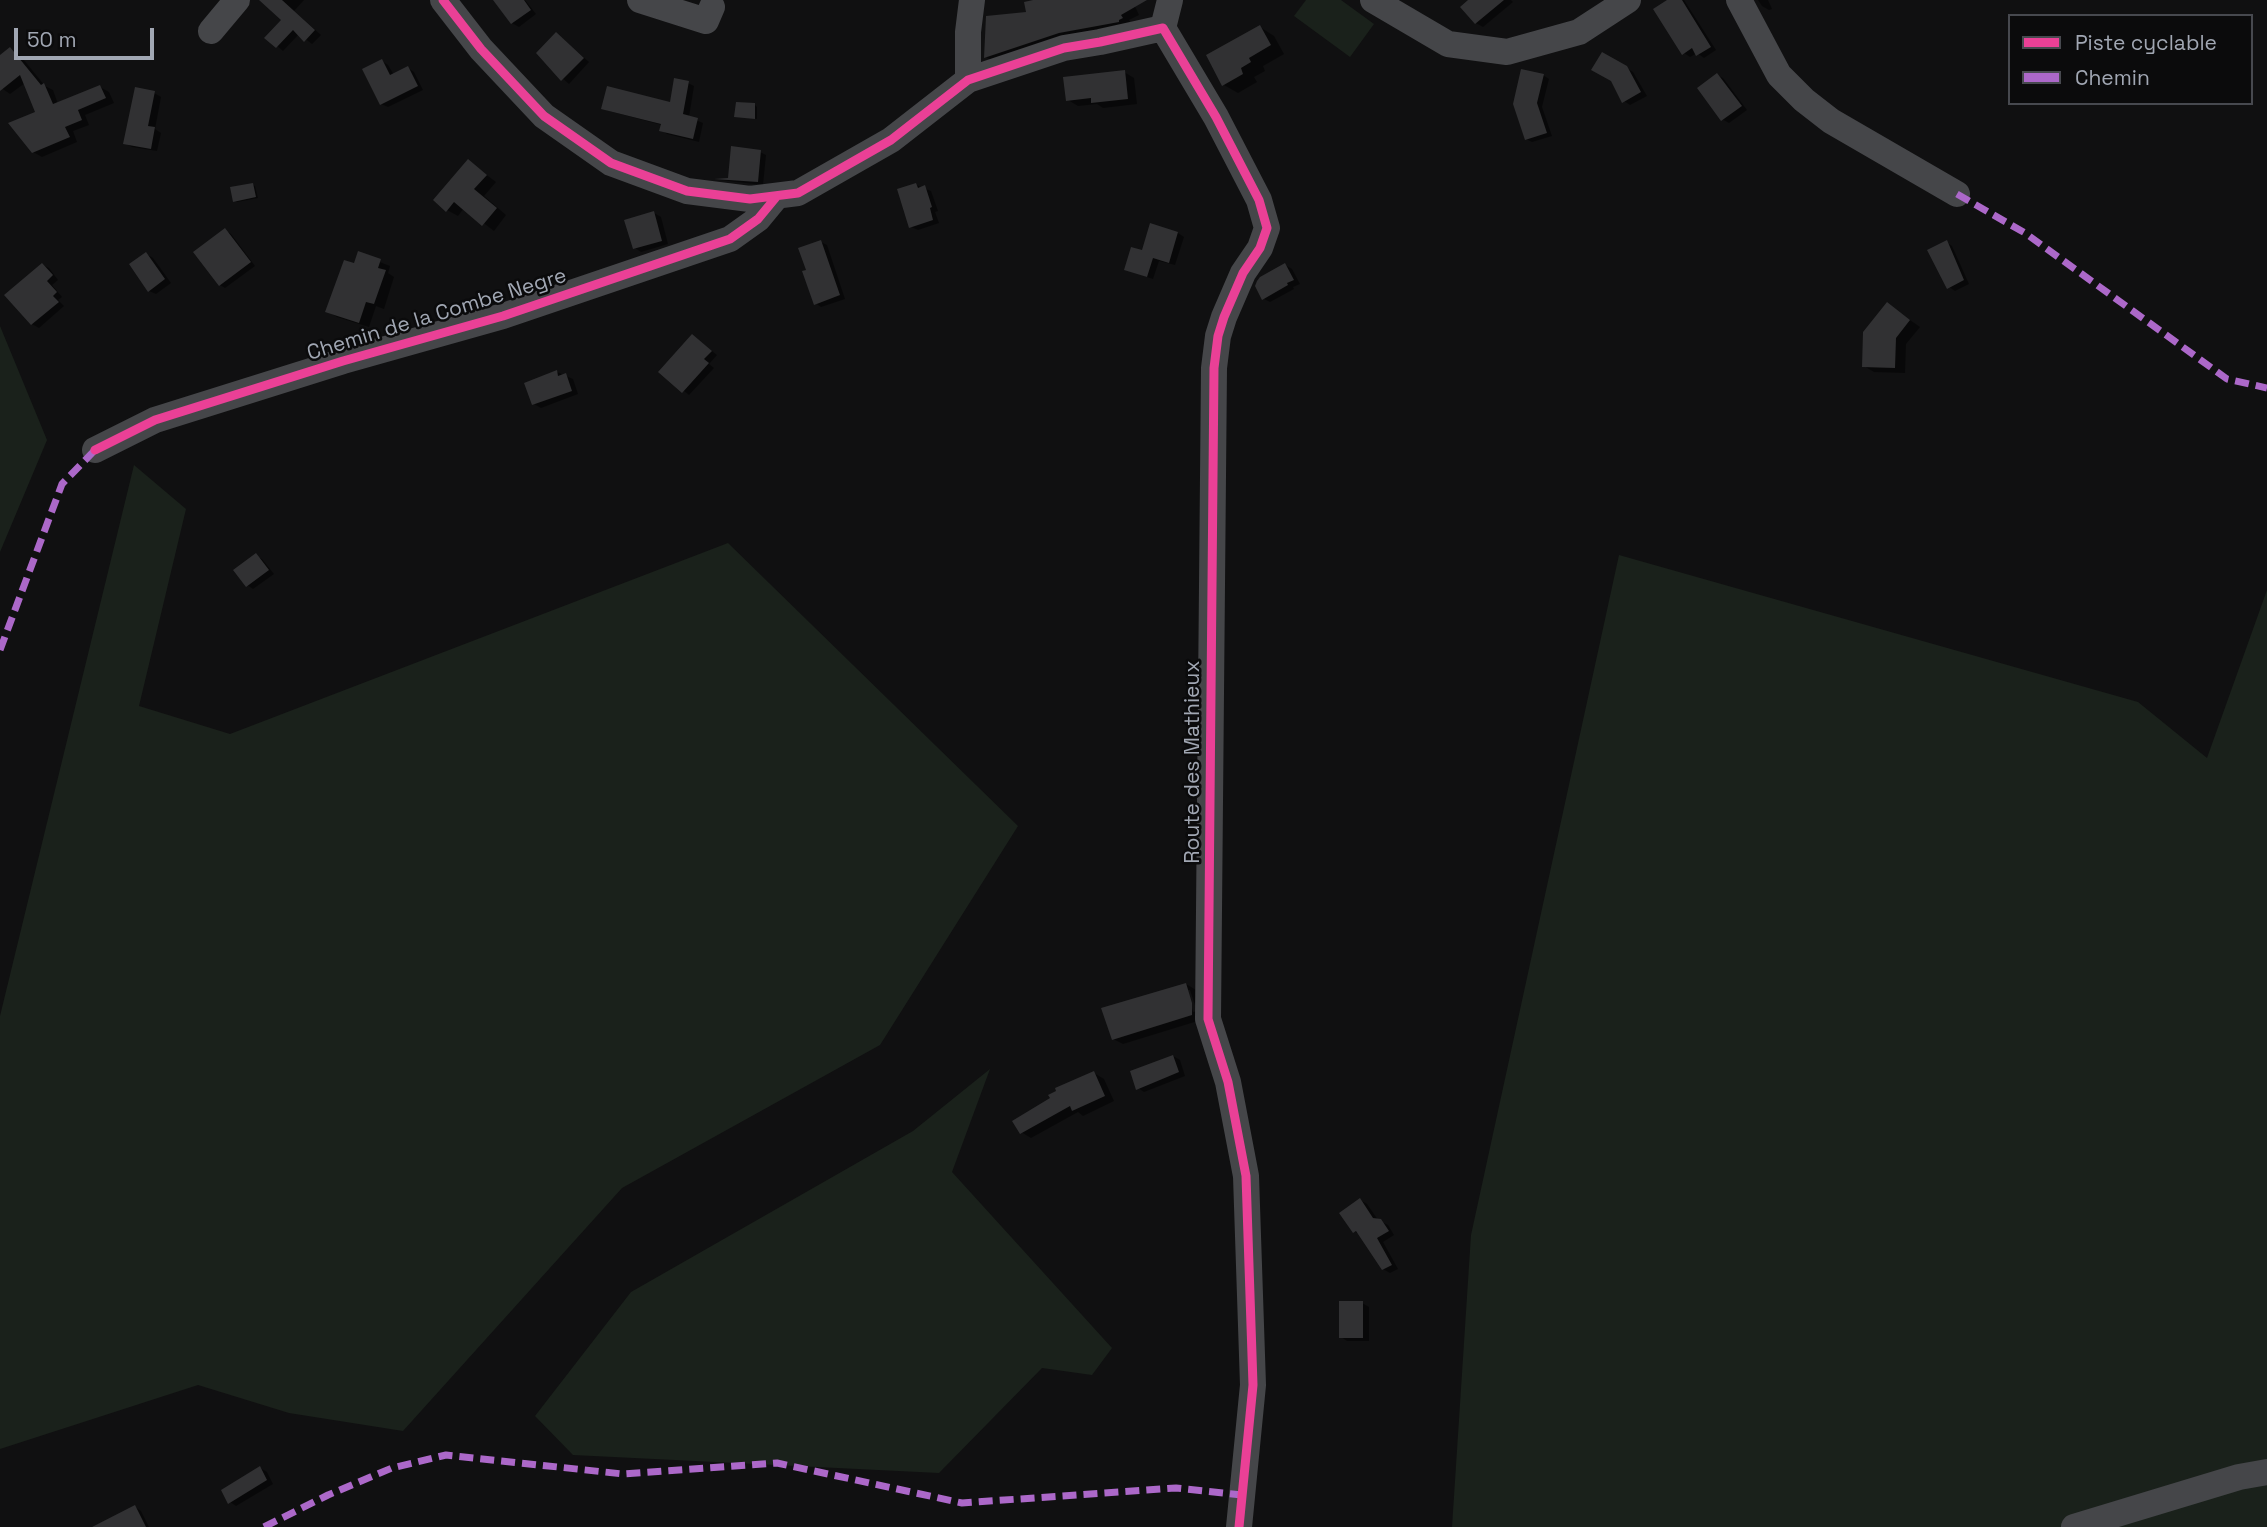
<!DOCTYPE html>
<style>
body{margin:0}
#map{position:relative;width:2267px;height:1527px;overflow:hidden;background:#101011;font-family:"Space Grotesk",sans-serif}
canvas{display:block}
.legend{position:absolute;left:2008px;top:14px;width:245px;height:91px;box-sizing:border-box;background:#0b0b0c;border:2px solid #47494f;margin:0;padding:9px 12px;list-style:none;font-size:21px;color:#a1a7b3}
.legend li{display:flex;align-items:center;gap:14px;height:35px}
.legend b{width:35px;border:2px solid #47494f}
.scale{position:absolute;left:14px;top:28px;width:140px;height:32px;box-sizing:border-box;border:4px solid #a1a7b3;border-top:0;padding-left:9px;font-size:21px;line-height:24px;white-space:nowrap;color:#a1a7b3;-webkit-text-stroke:5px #0b0b0c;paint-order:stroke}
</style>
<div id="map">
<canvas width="2267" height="1527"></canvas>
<ul class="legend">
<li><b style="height:9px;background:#ea4096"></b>Piste cyclable</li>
<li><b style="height:9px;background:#ac68c9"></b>Chemin</li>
</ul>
<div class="scale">50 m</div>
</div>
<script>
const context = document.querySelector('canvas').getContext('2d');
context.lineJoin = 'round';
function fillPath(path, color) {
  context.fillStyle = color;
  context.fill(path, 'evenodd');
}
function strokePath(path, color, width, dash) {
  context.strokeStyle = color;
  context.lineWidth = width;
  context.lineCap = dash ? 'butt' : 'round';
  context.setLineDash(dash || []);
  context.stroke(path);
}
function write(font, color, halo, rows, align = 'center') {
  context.font = font + ' "Space Grotesk",sans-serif';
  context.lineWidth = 5;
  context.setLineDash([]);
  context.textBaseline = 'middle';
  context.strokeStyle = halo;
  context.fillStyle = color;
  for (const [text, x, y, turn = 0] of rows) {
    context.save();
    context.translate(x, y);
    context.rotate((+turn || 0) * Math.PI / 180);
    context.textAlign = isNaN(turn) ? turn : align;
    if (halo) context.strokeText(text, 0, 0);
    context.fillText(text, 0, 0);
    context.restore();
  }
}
fillPath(new Path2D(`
 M1306,0H1341L1374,24L1350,57L1294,16Z
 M0,326L47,440L0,552Z
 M134,465L186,509L139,706L230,734L728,543L1018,826L880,1045L622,1188L403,1431L289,1413L198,1385L0,1449V1016Z
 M1619,555L2138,702L2207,758L2267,590V1527H1452L1471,1235Z
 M990,1069L952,1172L1112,1348L1092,1375L1042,1368L939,1473L573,1455L535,1416L631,1292L913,1131Z`), '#1a211b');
fillPath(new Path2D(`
 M276,0H304L294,11L321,35L312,44L299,34L283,51L267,37L283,20Z
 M497,0H525L536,14L519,27L512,23Z
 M1043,0H1132L1139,15L1129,20L1131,23L994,62L986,57Z
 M1472,0H1511L1513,2L1483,27L1476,23Z
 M1670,0H1684L1716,50L1704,58L1697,53L1690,57L1684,53Z
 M1758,0H1768L1772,9L1769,10L1762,6Z
 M1260,27L1274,36L1284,54L1263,66L1265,71L1254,77L1257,82L1238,93L1224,85Z
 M557,34L589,62L569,84L552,69Z
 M11,49L19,54L45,86L53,90L58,104L100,87L109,92L114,103L85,115L89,125L73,131L77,142L42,157L33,152L37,113L25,83L10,94L0,87V57Z
 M1603,54L1633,72L1647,96L1630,105L1624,101L1612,80Z
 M382,61L388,65L394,75L408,68L414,72L423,90L388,107L381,104Z
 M1124,72L1134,78L1137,104L1103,108L1097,104L1078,106L1068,100Z
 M1543,75L1549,79L1542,107L1552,136L1532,142L1526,139Z
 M1717,75L1723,78L1747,110L1729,123L1722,119Z
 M688,83L694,86L689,117L703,123L699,142L667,134L661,130L662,125L609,111L603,108L671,105Z
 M154,93L161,97L155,129L161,133L157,151L132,147L125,143Z
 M755,105L757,107V119L736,116Z
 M760,152L766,155L763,185L720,180H730Z
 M468,161L496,182L484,196L506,215L494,231L464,208L458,216L447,210Z
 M253,185L255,186L258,198L237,202L234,201Z
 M916,185L931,191L938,211L935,212L939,223L918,230L911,227Z
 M654,213L661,217L668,244L641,252L635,248Z
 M225,230L231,234L255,266L225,288L220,285Z
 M1178,233L1184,237L1175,265L1159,261L1153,279L1126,270L1143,252Z
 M821,242L827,245L845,299L821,307L815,303Z
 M1946,242L1952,246L1969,284L1955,291L1949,287Z
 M146,254L153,258L171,283L156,294L149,291Z
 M359,254L390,266L388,273L394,277L384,309L376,306L369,327L337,317L327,311L355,266Z
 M43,265L49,268L58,280L52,285L62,297L58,300L64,306L39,328L32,324L7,295Z
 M1285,265L1292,269L1300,284L1293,287L1294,289L1270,302L1264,299Z
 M1887,304L1920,327L1906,344L1905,373L1874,372L1864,366Z
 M693,336L717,355L709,364L714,368L689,395L661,372Z
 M557,372L573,379L578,394L541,408L534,404Z
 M256,556L262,559L274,574L253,589L247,585Z
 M1186,984L1196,990L1201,1020L1123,1044L1113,1039ZM1187,990H1190L1197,1011L1193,1012Z
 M1173,1056L1180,1060L1185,1076L1144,1092L1138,1088Z
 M1094,1073L1104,1079L1114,1101L1083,1116L1078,1112L1031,1138L1021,1132Z
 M1360,1200L1367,1204L1378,1220L1388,1225L1394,1235L1383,1242L1398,1269L1390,1273L1383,1269L1362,1236L1354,1231Z
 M1362,1303L1369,1307V1341H1347L1341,1337Z
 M260,1468L267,1472L273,1484L236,1506L230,1502Z
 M135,1507L141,1511L149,1527H92Z`), '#0007');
fillPath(new Path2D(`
 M259,0H282L315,30L304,42L293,30L276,48L264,38L281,20Z
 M493,0H524L531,10L511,24Z
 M1033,0H1147L1121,15L1123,18L1119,20V22L1059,33L984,58L986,16L1026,12L1024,2Z
 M1468,0H1504L1475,24L1460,7Z
 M1667,0H1682L1711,47L1696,56L1692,48L1682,55L1653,9Z
 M1260,25L1271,45L1249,58L1251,62L1241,68L1243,74L1222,86L1206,55Z
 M556,32L584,58L561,81L536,53Z
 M10,47L41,85L44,83L53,104L100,85L106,98L78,110L82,120L65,127L70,137L32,153L8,123L35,112L20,75L0,91V55Z
 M1602,52L1627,66L1641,92L1622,103L1611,81L1591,70Z
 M382,59L390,75L408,66L418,86L380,105L362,69Z
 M1521,69L1544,74L1537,103L1547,133L1525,140L1513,104Z
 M1125,70L1128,99L1091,103V98L1066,101L1063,77Z
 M1717,73L1742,106L1721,121L1697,88Z
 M674,78L689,81L683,114L698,118L693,139L659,131L661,124L601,109L607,86L670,102Z
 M135,87L155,91L148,126L155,127L151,149L123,144Z
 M736,102L755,103V119L734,117Z
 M731,146L761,150L758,182L714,179L728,178Z
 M468,159L487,175L474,189L497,208L482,226L454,202L446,212L433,200Z
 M253,183L256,197L233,202L230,187Z
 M916,183L918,188L925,185L932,207L930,208L933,220L909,228L897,189Z
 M654,211L662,241L633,249L624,220Z
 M1150,223L1178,232L1169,263L1153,258L1147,277L1124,270L1131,247L1142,250Z
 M225,228L251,262L219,286L193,252Z
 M821,240L840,295L814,305L802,271L806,270L798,248Z
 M1947,240L1964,280L1947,289L1927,250Z
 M358,251L381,259L378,268L386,270L374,304L366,302L359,323L325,312L344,260L354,263Z
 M146,252L165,279L148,292L129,264Z
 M42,263L53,275L47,281L57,292L53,296L59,302L31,325L4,295Z
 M1285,263L1294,280L1287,283L1288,285L1262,300L1255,286L1257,281L1260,277Z
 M1887,302L1910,320L1896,338L1895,368L1862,367L1863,332Z
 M692,334L712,351L704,359L709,363L682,393L658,372Z
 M557,370L558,376L566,373L572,391L532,405L524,383Z
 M256,553L269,570L246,587L233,570Z
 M1186,983L1192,1003V1015L1112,1040L1101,1008Z
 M1173,1055L1179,1072L1136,1090L1130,1071Z
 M1094,1071L1105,1096L1072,1111L1070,1106L1020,1134L1012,1121L1050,1098L1048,1095L1056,1091L1055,1088Z
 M1360,1198L1373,1218L1381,1219L1389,1231L1377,1238L1392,1265L1382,1270L1356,1231L1353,1233L1339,1213Z
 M1339,1301H1363V1338H1339Z
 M260,1466L267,1480L228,1504L221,1490Z
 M135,1505L146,1527H92Z`), '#313133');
strokePath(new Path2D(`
 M443,0L481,49L544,116L611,163L687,191L750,199L798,193L891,140L968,80L1064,48L1100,42L1163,28
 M640,0L706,21L712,7
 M1373,0L1448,44L1507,52L1579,32L1628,0
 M1739,0L1779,75L1804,100L1831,121L1957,194
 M1163,28L1216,117L1259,200L1267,228L1260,248L1243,273L1224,317L1218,336L1214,368L1208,1019L1228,1082L1246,1176L1253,1385L1239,1527
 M1163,28L1170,0
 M211,31L237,0
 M968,80V32L972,0
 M95,450L155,420L343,361L503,316L730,239L758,219L777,196
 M2074,1527L2239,1477L2267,1472`), '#454649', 26);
strokePath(new Path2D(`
 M1957,194L2025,233L2227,379L2267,388
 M0,650L62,484L95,450
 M264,1527L328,1495L392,1468L446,1455L623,1474L777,1463L962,1503L1176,1488L1242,1495`), '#ac68c9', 7, [14, 7]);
strokePath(new Path2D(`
 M443,0L481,49L544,116L611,163L687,191L750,199L798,193L891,140L968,80L1064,48L1100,42L1163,28
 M1163,28L1216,117L1259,200L1267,228L1260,248L1243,273L1224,317L1218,336L1214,368L1208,1019L1228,1082L1246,1176L1253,1385L1239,1527
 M95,450L155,420L343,361L503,316L730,239L758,219L777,196`), '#ea4096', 9);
write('21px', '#a1a7b3', '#0b0b0c', [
 ["Chemin de la Combe Negre",437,315,-17],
 ["Route des Mathieux",1193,762,-90]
]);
</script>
